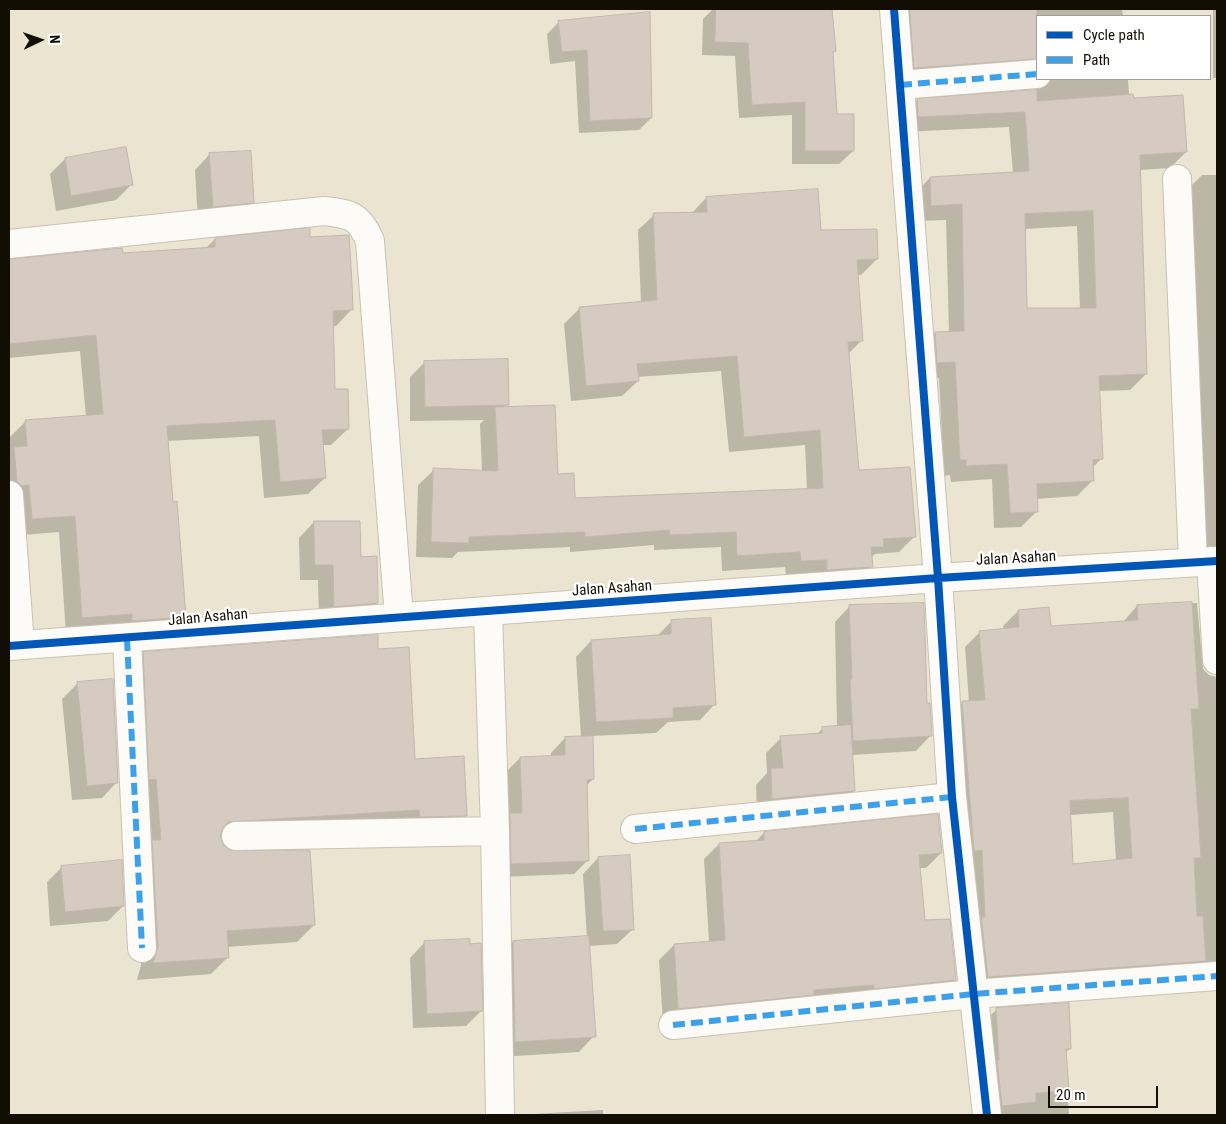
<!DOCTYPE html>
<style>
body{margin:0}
#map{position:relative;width:1226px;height:1124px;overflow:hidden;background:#ebe4d1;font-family:"Roboto Condensed",sans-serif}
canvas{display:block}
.frame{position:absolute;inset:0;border:10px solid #130e04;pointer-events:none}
.legend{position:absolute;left:1036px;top:15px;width:175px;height:65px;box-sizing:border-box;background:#fff;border:1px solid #a19f9b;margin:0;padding:6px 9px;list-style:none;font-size:15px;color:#130e04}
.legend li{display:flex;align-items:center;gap:10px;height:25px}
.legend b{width:25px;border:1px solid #a19f9b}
.north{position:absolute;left:15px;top:15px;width:50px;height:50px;-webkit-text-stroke:4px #fff;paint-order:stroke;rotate:87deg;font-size:14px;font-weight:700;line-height:20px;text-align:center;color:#130e04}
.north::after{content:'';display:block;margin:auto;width:18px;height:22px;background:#130e04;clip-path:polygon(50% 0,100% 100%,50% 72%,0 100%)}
.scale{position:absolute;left:1048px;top:1086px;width:110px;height:22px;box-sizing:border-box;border:2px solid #130e04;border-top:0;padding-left:6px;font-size:15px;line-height:18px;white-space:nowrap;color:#130e04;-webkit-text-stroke:4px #fff;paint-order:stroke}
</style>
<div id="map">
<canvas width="1226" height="1124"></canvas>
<div class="frame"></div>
<ul class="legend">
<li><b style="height:6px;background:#0057b8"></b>Cycle path</li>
<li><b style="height:6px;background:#3da1e9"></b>Path</li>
</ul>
<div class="north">N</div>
<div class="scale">20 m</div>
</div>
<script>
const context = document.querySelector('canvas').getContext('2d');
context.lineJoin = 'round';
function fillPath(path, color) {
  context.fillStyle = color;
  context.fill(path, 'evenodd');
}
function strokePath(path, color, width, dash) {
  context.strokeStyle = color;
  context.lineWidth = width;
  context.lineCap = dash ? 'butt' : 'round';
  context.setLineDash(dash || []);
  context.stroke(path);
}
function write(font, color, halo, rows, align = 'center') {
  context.font = font + ' "Roboto Condensed",sans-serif';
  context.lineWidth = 4.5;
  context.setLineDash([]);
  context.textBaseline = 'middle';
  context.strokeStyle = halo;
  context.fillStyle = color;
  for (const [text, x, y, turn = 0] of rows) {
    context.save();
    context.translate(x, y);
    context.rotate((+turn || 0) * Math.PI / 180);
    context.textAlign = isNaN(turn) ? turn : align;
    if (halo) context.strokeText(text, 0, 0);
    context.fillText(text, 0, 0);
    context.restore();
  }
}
fillPath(new Path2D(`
 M713,9H831L835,51L832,54L835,116L853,151L839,164H792V115L739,118L735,56L702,55L703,19Z
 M884,9H1122L1123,16H1037V79H1128L1129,95L1132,99L1186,152L1170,168L1140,170L1146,374L1130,390L1098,391L1102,458L1092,468L1093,480L1077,496L1036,499L1037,511L1021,527L994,528L992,479L951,482L950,475L944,476L939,378L922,379L919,349L935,333H949L946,220L916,221L914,194L930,178L1013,173L1009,127L902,132L901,116L917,101L1037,91V89L1034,81L899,84ZM1077,226L1080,309H1026L1024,229Z
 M1213,9H1217V78H1213Z
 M648,13L651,118L639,130L579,133L575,61L550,64L547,34L559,22Z
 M210,154L253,202L237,218L198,222L195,170Z
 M65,159L131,185L116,200L56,211L50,174Z
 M1202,175H1217V573L1205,561L1187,190Z
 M706,198L819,232L877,259L861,275H857L861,341L848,354L858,471L915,536L899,552L875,554L871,558V567L856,582L786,576L785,567L722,571L721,547L654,550V545L570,552V547L458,552L452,558L416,557L418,485L434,470L482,471L480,424L484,420L410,421V377L425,362L507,404L503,408L574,499L807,490L805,445L729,452L721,371L637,377L638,381L622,396L571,401L564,324L580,308L641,303L638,230L654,215L691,214Z
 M309,238L352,309L336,326H332L334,391L348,429L331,445H322L325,478L308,494L264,498L259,436L167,441L185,617L168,633L66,634L59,532L10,536L9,446V438L26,421L86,417L80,351L9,358V261L205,249L215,239Z
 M314,522L360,558L376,603L361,618L319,621L318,580H300L299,538Z
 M1197,603L1203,669L1209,675L1217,677V977L973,992L947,717L962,702H969L965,647L980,632L1004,630L1003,626L1018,611L1049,627L1123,622L1137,606ZM1113,812L1116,861L1072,865L1070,815Z
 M850,606L926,704L931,735L916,751L852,755L854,791L839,806L757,814L756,785L767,773L766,753L781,738L816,735L823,728L837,727L835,622Z
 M671,622L715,704L700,720L668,722L656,733L591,736L593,779L586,786L588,860L574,874L498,877L506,772L520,758L551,757V753L565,738H581L576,657L591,641L656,637Z
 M377,650L414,761L466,815L449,832L403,827L220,838L222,845L314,925L297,942L227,947L228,957L211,974L137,980L141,965L127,670L144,653Z
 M77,684L117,782L102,798L72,800L62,699Z
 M764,833L941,853L926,868H919L924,921L955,980L940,995L663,1023L659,960L674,945L709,942L704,859L719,844L755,842Z
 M598,858L633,929L617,944L589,946L594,1036L579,1052L500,1057L498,958L513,942L587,938L583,874Z
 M62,867L123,906L108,921L50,926L47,882Z
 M425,942L481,1011L466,1026L413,1028L410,958Z
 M997,1009L1070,1048L1065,1053L1069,1115H987L983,1023Z
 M603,1110V1115H516Z`), '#0003');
const building = new Path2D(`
 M716,9H832L836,51L833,52L837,114H854V151H805V102L752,105L748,43L715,42Z
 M910,9H1037V59L914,68Z
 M650,12L652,118L590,121L587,50L562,52L558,21Z
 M1037,90V101L1133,94L1134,98L1183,95L1187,152L1140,155L1147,374L1099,376L1103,459L1093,460L1094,481L1037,484L1038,512L1010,513L1007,464L966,466V460H960L955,362L937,363L935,332L964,331L962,204L931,206L930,177L1029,171L1025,112L918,117L917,99ZM1093,211L1096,308H1027L1025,214Z
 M126,147L133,185L71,196L65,158Z
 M251,151L254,203L213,207L209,153Z
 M818,189L821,230L877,229L878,259L857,260L863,341L848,342L859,470L910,467L916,537L883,539L884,547H871L873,567L827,570V560L801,561L800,552L737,556L736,532L670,535L669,530L585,537V532L469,537V543L431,542L433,468L498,471L495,407L555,405L558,474L574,473L575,498L823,488L820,430L744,437L737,356L637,364L639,381L586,386L579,307L657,300L653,213L707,212L706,197Z
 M310,228V237L349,235L352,283L353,310L333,311L335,389H348L349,429L322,430L326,478L280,482L275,420L167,426L173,502L177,501L186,617L132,621V614L82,618L75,516L32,519L29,485L22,486L17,482L14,447L27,446L25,420L103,414L96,335L9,344V259L122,248L123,253L215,247V238Z
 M508,359L509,405L425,407L424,361Z
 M314,521H360L361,557L377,556L378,603L334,607L333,565H315Z
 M1192,602L1199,709H1191L1201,858H1194L1197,916H1203L1206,961L988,977L981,917H985L982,850L974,851L962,701L985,700L979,631L1019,627L1018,610L1049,607L1051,626L1138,620L1137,605ZM1128,798L1132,858L1073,864L1070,801Z
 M924,603L927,703H930L932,736L853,741L850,679H852L849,605Z
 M711,618L716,705L673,708V718L596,722L591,640L671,634V620Z
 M378,635V649L409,647L415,759L464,756L467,816L420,817L419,810L228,822L222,829L220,837L223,844L229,850H310L315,925L227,931L229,958L153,963L158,947L152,840H161L156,779L149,780L143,652Z
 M113,679L118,783L87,786L77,682Z
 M851,725L855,791L772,799L771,768H783L780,736L822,733V727Z
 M593,736L594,779L587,780L589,861L511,864L510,813H522L520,757L565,755V737Z
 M938,814L942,853L919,855L925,920L950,919L956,980L874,989V985L814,990V995L678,1009L674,944L725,940L719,843L764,840V832Z
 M630,855L634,930L603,931L598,857Z
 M122,860L124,906L65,912L61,866Z
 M589,936L596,1037L515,1042L513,941Z
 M470,939V944L481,943L483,1011L427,1014L424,941Z
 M1069,1003L1071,1049H1066L1069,1091L1036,1093V1102L1002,1106L997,1060H999L996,1008Z`);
fillPath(building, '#d6cbc0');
strokePath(building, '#c2b7ad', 1);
const street = new Path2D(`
 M894,9L938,578L952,797L987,1115
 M900,85L1037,74
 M1177,179L1193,562
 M9,244L324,211C350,214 359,215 370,241L399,617
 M9,495L20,645
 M1211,561L1217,660
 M488,612L495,831L500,1115
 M127,639L142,948
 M9,646L938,578L1217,561
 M635,829L952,797
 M236,836L495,831
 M673,1025L973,994L1217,976`);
strokePath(street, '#c8c2b3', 30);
strokePath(street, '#fcfbf8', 28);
strokePath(new Path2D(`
 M900,85L1037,74
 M127,639L142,948
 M635,829L952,797
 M673,1025L973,994L1217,976`), '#3da1e9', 6, [12, 6]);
strokePath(new Path2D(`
 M894,9L938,578L952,797L987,1115
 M9,646L938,578L1217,561`), '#0057b8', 8);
write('15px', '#130e04', '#fff', [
 ["Jalan Asahan",1016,559,-3],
 ["Jalan Asahan",612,589,-4],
 ["Jalan Asahan",208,618,-5]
]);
</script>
